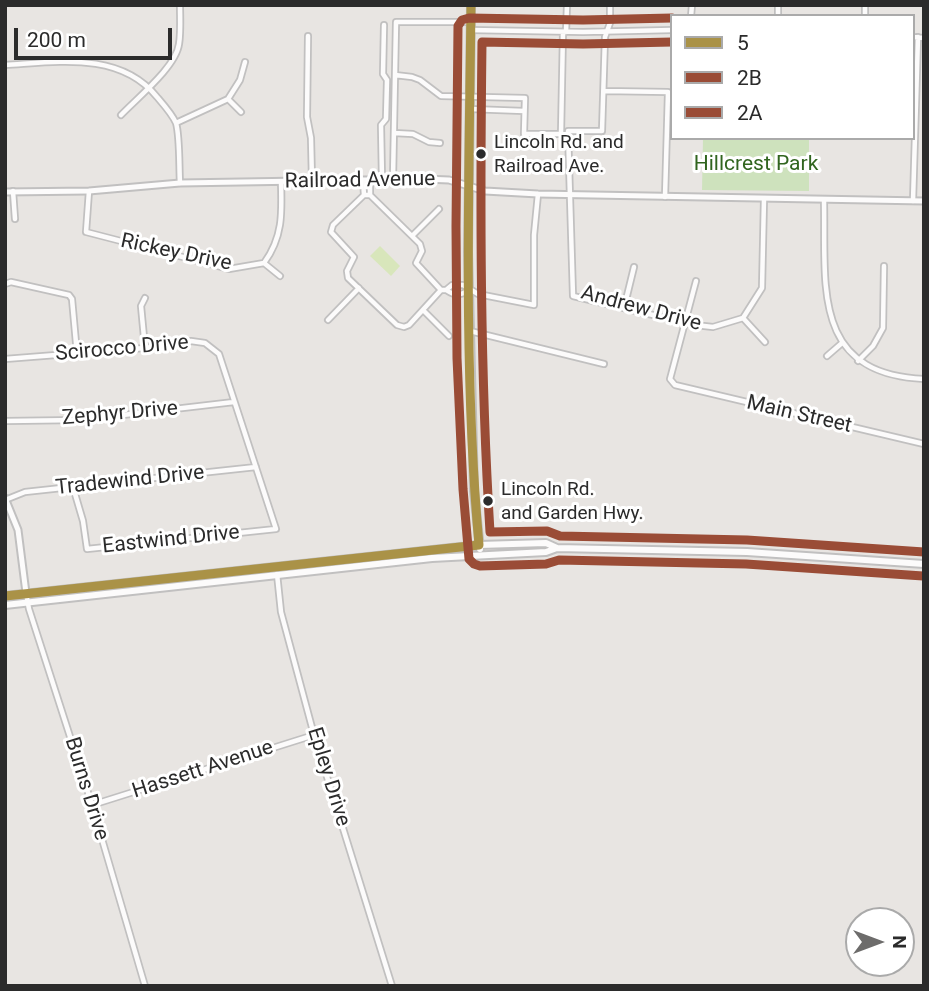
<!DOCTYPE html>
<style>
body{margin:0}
#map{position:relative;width:929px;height:991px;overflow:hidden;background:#e8e5e2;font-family:Roboto,sans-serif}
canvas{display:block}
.frame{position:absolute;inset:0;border:7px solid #2b2b2b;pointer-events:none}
.legend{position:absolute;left:670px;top:14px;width:245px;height:126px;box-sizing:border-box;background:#fff;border:2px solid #aaa;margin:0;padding:9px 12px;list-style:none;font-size:21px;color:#2b2b2b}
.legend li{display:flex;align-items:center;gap:14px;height:35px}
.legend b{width:35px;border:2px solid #aaa}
.north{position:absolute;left:845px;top:907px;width:70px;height:70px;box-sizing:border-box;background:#fff;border:2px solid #aaa;border-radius:50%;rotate:90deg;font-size:19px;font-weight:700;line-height:28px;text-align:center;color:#2b2b2b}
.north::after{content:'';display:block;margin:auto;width:24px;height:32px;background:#6d6c6b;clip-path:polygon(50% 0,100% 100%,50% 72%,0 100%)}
.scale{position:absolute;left:14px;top:28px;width:158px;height:32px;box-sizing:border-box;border:4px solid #2b2b2b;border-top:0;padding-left:9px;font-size:21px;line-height:24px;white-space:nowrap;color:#2b2b2b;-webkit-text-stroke:5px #fff;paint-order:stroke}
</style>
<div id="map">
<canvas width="929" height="991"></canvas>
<div class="frame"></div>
<ul class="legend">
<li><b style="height:9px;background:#aa9247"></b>5</li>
<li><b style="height:9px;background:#9a4c36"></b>2B</li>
<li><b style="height:9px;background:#9a4c36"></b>2A</li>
</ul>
<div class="north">N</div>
<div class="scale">200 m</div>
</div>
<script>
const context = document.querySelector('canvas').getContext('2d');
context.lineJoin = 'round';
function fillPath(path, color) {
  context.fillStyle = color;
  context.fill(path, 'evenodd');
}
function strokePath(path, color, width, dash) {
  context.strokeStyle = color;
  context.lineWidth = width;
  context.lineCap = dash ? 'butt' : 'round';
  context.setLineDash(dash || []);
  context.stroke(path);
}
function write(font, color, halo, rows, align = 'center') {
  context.font = font + ' Roboto,sans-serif';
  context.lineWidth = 6;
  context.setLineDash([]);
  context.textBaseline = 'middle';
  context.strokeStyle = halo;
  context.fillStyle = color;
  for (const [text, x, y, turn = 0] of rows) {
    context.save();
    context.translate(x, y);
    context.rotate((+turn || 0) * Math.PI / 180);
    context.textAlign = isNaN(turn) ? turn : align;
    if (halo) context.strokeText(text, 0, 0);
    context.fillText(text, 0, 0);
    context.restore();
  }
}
fillPath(new Path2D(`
 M703,138H809V191L702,190Z`), '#cee2bd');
fillPath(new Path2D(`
 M380,246L400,266L391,276L370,256Z`), '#d8e6bb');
const minor = new Path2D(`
 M610,5V23L605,37L602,131H568L573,296L695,325L713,327L743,318L762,288L764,199
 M691,16L692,5
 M778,16V5
 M865,16V5
 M470,30L583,32L672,30
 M566,32L567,5
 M308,36L307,117L311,138L312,181
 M913,37L924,38
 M5,65C57,62 120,51 157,97C163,104 172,114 176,123C180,137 179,168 180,183
 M395,75L412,77L420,80L441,96L525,98L524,134H561L563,32
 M604,91L668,92L665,197
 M228,99L241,112
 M470,109L524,111
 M121,115C137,98 176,67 179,44C181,32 180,18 180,5
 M176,123L228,99L240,80L245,62
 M394,133L413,134L429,142L440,143
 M393,179L396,22H471
 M363,180L364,195
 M370,180V195L420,244L422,251L416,263L441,290L409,325L404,327L397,325L348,278L347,271L354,257L331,232L333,225L364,195H370
 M382,180L381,125L386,119L387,80L383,74L384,25
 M13,191L15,219
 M89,191L86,232L229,269L264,263C283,237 282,213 281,182
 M824,200C826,284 810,374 924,379
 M913,201L918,37
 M412,236L439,209
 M264,263L280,276
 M696,281L670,379L675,385L924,444
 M5,284L11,282L69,295L72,299L77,354
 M441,290H446L452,285H463L478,294L534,305V235L538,194
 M446,290C455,296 460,296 469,290
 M145,298L141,306L145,348
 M624,308L634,267
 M423,310L449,336
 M743,318L765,342
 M328,320L359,288
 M470,331L604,364
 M827,356L842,343
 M5,359L145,348L191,341L205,343L219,354L276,529L87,549L83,521L73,487
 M858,361L873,346L883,328L884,266
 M5,421L80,420L234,402
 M5,500L25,492L256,467
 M277,574L281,612L314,735L392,986
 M26,593L29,609L92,805L145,986
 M92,805L314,735`);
const tertiary = new Path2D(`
 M5,192L89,191L180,183L425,179L449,180L485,191L538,194L924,201
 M5,498L18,530L26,593`);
const secondary = new Path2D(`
 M471,5L468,252L474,491L480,549
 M5,596L479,545L546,543L557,548L747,552L924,564
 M5,605L432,558L546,552L557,548`);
strokePath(minor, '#c1c0c0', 8);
strokePath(tertiary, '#c1c0c0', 9);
strokePath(secondary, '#c1c0c0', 10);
strokePath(minor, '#fcfbfb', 4.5);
strokePath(tertiary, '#fcfbfb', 5);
strokePath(secondary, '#fcfbfb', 6);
strokePath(new Path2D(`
 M471,5C469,184 463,367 479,545
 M5,596L479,545`), '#aa9247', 9);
strokePath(new Path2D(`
 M672,18L583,20L469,18L462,20L458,26L456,226L457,358L463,489L469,559L474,564L480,566L546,564L559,560L746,564L923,576`), '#9a4c36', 9);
strokePath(new Path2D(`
 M672,42L583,44L482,42C480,206 480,369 490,532L547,531L560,536L747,540L924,552`), '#9a4c36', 9);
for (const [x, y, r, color] of [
 [481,154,6,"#2b2b2b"],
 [488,501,6,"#2b2b2b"]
]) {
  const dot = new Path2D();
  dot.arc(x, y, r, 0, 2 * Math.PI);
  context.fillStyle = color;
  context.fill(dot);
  strokePath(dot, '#fff', 2.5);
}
write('19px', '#2b2b2b', '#fff', [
 ["Lincoln Rd. and",494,143],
 ["Railroad Ave.",494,167],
 ["Lincoln Rd.",501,490],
 ["and Garden Hwy.",501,514]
], 'left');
write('21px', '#31651f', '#fff', [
 ["Hillcrest Park",756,165]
]);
write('21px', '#2b2b2b', '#fff', [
 ["Railroad Avenue",360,181,-1],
 ["Rickey Drive",176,253,12],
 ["Andrew Drive",641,309,15],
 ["Scirocco Drive",122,349,-5],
 ["Zephyr Drive",120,414,-5],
 ["Main Street",799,415,13],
 ["Tradewind Drive",130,481,-6],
 ["Eastwind Drive",171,540,-6],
 ["Hassett Avenue",203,770,-18],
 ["Epley Drive",328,777,73],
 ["Burns Drive",86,789,73]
]);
</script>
